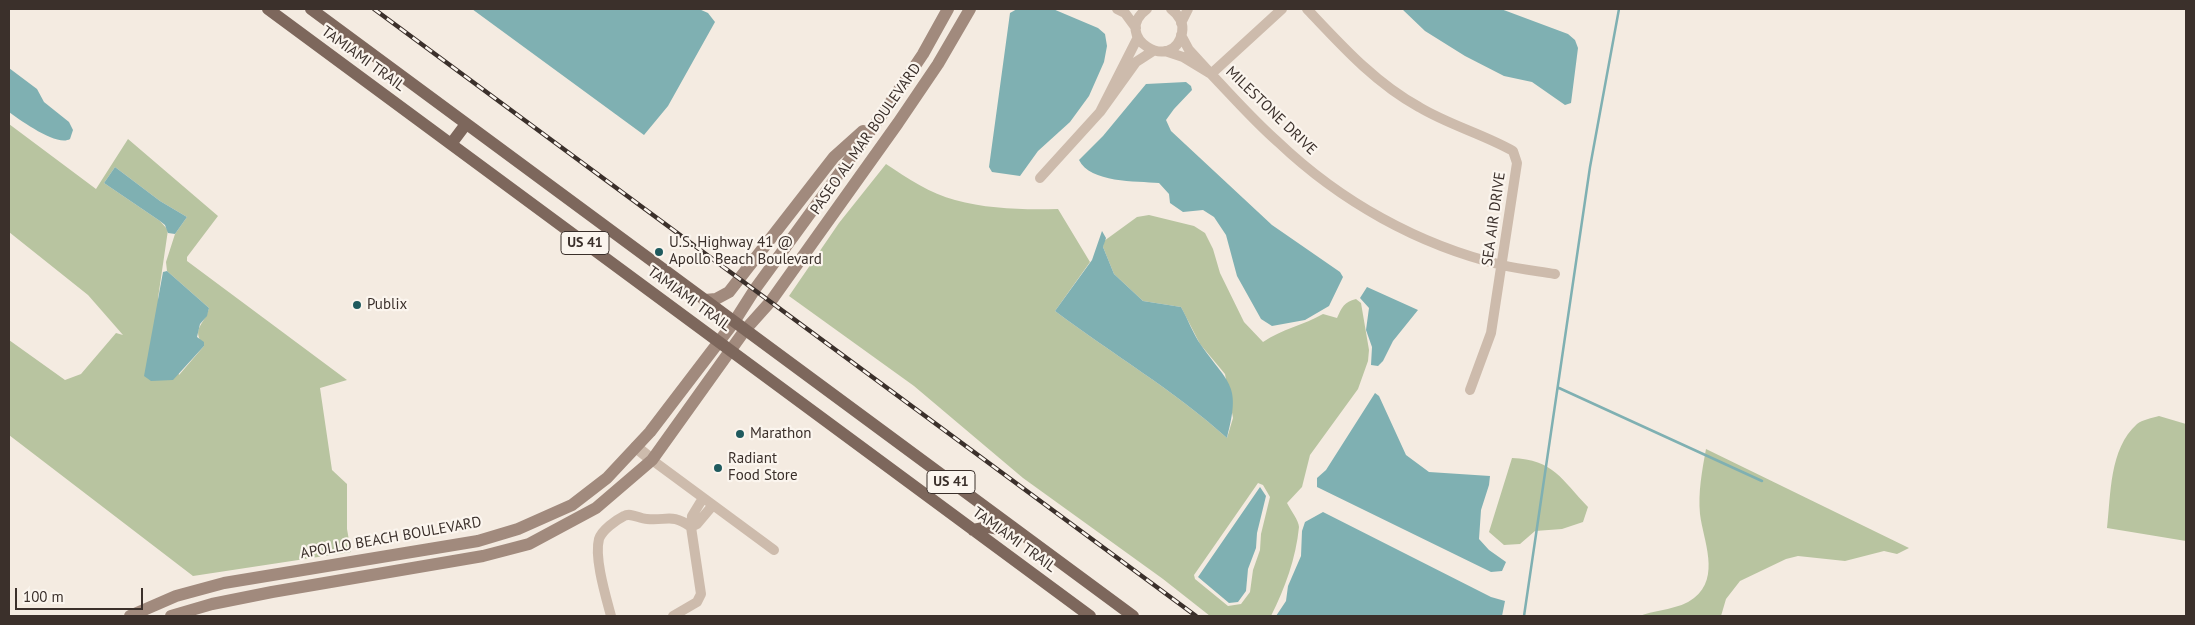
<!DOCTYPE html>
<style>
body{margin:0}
#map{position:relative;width:2195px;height:625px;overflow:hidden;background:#f4ebe1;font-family:"PT Sans",sans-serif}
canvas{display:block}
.frame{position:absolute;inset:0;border:10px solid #3b302b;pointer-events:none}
.scale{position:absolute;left:15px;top:588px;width:128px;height:22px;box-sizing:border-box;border:2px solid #3b302b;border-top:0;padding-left:6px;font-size:15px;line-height:18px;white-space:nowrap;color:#3b302b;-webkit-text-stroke:4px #fbf5ee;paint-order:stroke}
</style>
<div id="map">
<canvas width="2195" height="625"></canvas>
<div class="frame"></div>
<div class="scale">100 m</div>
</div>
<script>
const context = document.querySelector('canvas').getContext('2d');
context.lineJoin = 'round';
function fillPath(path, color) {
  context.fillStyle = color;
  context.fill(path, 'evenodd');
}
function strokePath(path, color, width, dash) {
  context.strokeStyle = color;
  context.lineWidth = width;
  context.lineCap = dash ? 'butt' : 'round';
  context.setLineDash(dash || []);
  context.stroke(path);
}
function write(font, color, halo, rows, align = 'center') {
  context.font = font + ' "PT Sans",sans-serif';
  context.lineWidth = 4.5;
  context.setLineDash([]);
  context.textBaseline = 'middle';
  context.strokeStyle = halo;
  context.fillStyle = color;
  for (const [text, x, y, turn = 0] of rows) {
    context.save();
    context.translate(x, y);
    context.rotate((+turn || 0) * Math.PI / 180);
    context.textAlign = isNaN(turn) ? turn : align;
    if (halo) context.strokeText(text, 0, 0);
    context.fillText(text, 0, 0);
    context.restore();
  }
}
fillPath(new Path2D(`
 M9,124L96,189L128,139L218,216L187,257V261L347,380L320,388L332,470L347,484V529L351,552L193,576L9,435V340L65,380L81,374L116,333L123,335L88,295L9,232ZM115,167L160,201L187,217L175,234L166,262L167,271L209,308C205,325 190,328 204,346L179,375L158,298L168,230L160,221L104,183Z
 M886,164C907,178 931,194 955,200C988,209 1024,210 1058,209L1090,262L1055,311C1112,354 1174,390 1227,438L1233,418L1225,374L1200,344L1181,307L1143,301L1114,274L1103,247L1104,241L1137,217L1149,215L1194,226L1205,233L1213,249L1220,273L1244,322L1263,342C1282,329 1304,325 1323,314L1337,318C1342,307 1344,302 1356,299L1361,303L1369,350L1368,361L1358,389L1310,455L1302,487L1287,503C1290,509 1299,521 1299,527C1296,558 1285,588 1271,616H1210L1163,579L1023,478L914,386L789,296L839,223ZM1258,483L1263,485L1270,497L1261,534L1260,550L1253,570L1250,592L1241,604L1228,606L1195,579L1194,575Z
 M2159,416L2186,424V541L2107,528C2111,495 2109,449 2137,424C2142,420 2152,418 2159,416Z
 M1706,449L1909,548L1897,554L1884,551L1845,561L1798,556L1786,559L1740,581L1726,599L1721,616H1640C1657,609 1679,610 1694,598C1721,577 1703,540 1700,514C1698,492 1702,471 1706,449Z
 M1512,458C1554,460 1561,479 1588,507L1583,522L1562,529L1535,531L1520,544L1504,545L1489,532Z`), '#b8c4a0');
fillPath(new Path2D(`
 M472,9H699L708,13L715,22L668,106L644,135Z
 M1017,9H1053L1098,28L1105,34L1107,46L1104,62L1089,96L1070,122L1038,151L1020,176L992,172L989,167L1010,13Z
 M1402,9H1501L1568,34L1575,40L1578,48L1571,103L1565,105L1532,82L1504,76L1465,56L1425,31Z
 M9,68L37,89L44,102L69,122L73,130L70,139C57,147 20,120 9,112Z
 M1186,82L1191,86L1192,90L1174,109L1166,120L1171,131L1272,225L1340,272L1343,277L1329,306L1305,320L1272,326L1261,319L1237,276L1226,235L1214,217L1203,210L1183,212L1170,203L1169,194L1159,183C1136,181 1090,183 1079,160L1103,136L1146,84Z
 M115,167L160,201L187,217L175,234L168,233L165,225L160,221L104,183Z
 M1102,231L1106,238L1103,247L1114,274L1143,301L1181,307C1188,319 1193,334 1201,345C1230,386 1241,384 1227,438C1174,390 1112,354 1055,311L1092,260Z
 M167,271L209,308L207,316L200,324L197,337L204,342V346L173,380L151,381L144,376L163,272Z
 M1367,287L1418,310L1393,341L1383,361L1378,366L1371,365L1372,347L1366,330L1369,308L1360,298Z
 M1375,393L1379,396L1406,455L1429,472L1490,476L1489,485L1481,510L1479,539L1489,550L1506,562L1502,571L1491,572L1317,487V478L1326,470Z
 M1260,487L1266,496L1257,533L1256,548L1248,569L1246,591L1238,602L1229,603L1198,577Z
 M1323,512L1491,597L1505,601L1502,616H1276L1286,601L1288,586L1301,556L1302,531L1305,522Z`), '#7fb0b2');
strokePath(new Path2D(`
 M1559,388L1762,481
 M1524,616L1590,167L1619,9`), '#7fb0b2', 2.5);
strokePath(new Path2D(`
 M1117,9L1125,13L1136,28
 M1147,9C1110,36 1173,75 1182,33C1184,23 1179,15 1171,9
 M1282,9L1211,74C1233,97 1254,121 1278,142C1340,201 1418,245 1502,265C1519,269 1537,271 1555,274
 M1307,9C1341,45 1375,83 1419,107C1449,125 1483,134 1513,151L1517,163L1491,333L1470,390
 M1181,23L1188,9
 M1138,37L1100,112L1136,62L1153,51
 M1165,51L1183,57L1211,74L1189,50L1181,35
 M1040,178L1100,112
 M652,460L774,550
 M703,498L692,516L691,527L697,524L713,505
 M611,616C606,597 594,558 599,539C602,530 616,520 624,516C631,512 639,519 647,519C667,521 672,513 691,527L701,594L697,602L673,616`), '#cdbbac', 10);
strokePath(new Path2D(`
 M636,447L652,460`), '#cdbbac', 12);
strokePath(new Path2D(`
 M705,300L716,299L729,292L834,157L863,131
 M130,616L176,596L224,583L478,541L518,529L572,505L607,478L650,432L734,322L755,289L884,112L923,54L948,9
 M171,616L212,604L272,592L483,556L529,544L596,508L652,460L745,330L771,301L898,123L938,64L970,9`), '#a18a7d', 12);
strokePath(new Path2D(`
 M268,9L1090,616
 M311,9L1133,616
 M451,144L466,124
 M973,530L989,527L1014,532`), '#7d675c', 12);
const rail = new Path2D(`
 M374,9L1196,616`);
strokePath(rail, '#3b302b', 4.5);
strokePath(rail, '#fbf5ee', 2.5, [8]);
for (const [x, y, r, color] of [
 [659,252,5,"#1f5a5e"],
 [357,305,5,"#1f5a5e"],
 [740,434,5,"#1f5a5e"],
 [718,468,5,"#1f5a5e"]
]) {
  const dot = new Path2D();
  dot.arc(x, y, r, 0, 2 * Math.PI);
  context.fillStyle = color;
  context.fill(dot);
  strokePath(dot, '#fbf5ee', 2);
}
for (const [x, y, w] of [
 [585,243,48],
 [951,482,48]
]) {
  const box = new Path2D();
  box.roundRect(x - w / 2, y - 11.5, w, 23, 4);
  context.fillStyle = '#fbf5ee';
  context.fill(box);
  strokePath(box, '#3b302b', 1);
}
write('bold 14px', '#3b302b', null, [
 ["US 41",585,243],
 ["US 41",951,482]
]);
write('15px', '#3b302b', '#fbf5ee', [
 ["TAMIAMI TRAIL",363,59,36],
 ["MILESTONE DRIVE",1271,111,44],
 ["PASEO AL MAR BOULEVARD",866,139,-55],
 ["SEA AIR DRIVE",1494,219,-82],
 ["TAMIAMI TRAIL",689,299,36],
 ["APOLLO BEACH BOULEVARD",391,538,-10],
 ["TAMIAMI TRAIL",1014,540,36]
]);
write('15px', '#3b302b', '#fbf5ee', [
 ["U.S. Highway 41 @",669,243],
 ["Apollo Beach Boulevard",669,260],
 ["Publix",367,305],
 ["Marathon",750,434],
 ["Radiant",728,459],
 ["Food Store",728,476]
], 'left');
</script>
